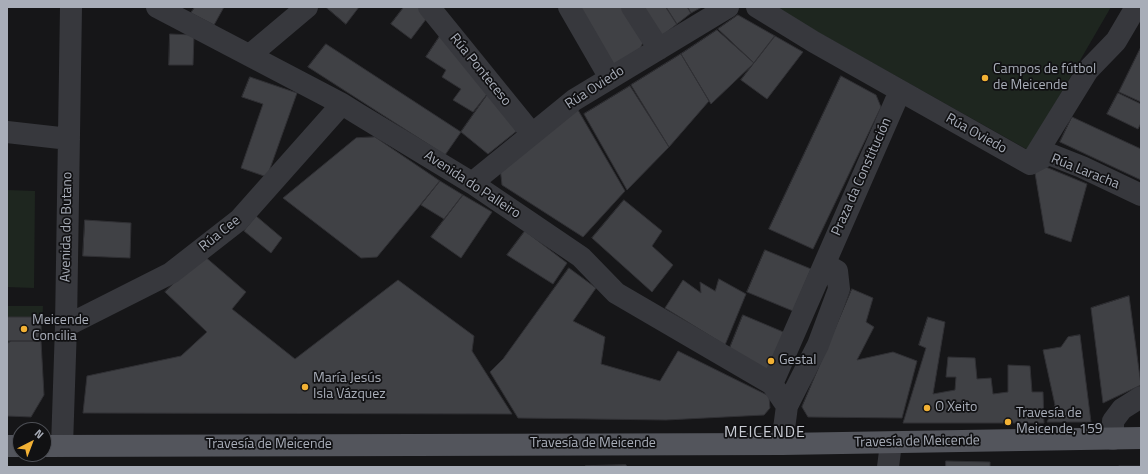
<!DOCTYPE html>
<meta charset="utf-8">
<style>
body{margin:0}
#map{position:relative;width:1148px;height:474px;overflow:hidden;background:#161618;font-family:"Titillium Web",sans-serif}
canvas{display:block}
.frame{position:absolute;inset:0;border:8px solid #a8adb8;pointer-events:none}
.north{position:absolute;left:12px;top:422px;width:40px;height:40px;box-sizing:border-box;background:#111113;border:1px solid #4d4f55;border-radius:50%;rotate:42deg;font-size:11px;font-weight:700;line-height:16px;text-align:center;color:#a8adb8}
.north::after{content:'';display:block;margin:auto;width:14px;height:18px;background:#f2b134;clip-path:polygon(50% 0,100% 100%,50% 72%,0 100%)}
</style>
<div id="map">
<canvas width="1148" height="474"></canvas>
<div class="frame"></div>
<div class="north">N</div>
</div>
<script>
const context = document.querySelector('canvas').getContext('2d');
context.lineJoin = 'round';
function fillPath(path, color) {
  context.fillStyle = color;
  context.fill(path, 'evenodd');
}
function strokePath(path, color, width, dash) {
  context.strokeStyle = color;
  context.lineWidth = width;
  context.lineCap = dash ? 'butt' : 'round';
  context.setLineDash(dash || []);
  context.stroke(path);
}
function write(font, color, halo, rows, align = 'center') {
  context.font = font + ' "Titillium Web",sans-serif';
  context.lineWidth = 3.5;
  context.setLineDash([]);
  context.textBaseline = 'middle';
  context.strokeStyle = halo;
  context.fillStyle = color;
  for (const [text, x, y, turn = 0] of rows) {
    context.save();
    context.translate(x, y);
    context.rotate((+turn || 0) * Math.PI / 180);
    context.textAlign = isNaN(turn) ? turn : align;
    if (halo) context.strokeText(text, 0, 0);
    context.fillText(text, 0, 0);
    context.restore();
  }
}
fillPath(new Path2D(`
 M773,7H1111L1028,150Z
 M7,190L35,191L34,288L7,287Z
 M7,306H43L41,341H11L7,344Z`), '#1e261f');
const building = new Path2D(`
 M195,7H224L214,25L191,13Z
 M326,7H359L346,24Z
 M404,7H420L430,14L411,39L391,24Z
 M574,7H627L646,36L640,49L611,67Z
 M639,7H666L677,24L659,38Z
 M666,7H687L691,13L677,24Z
 M688,7H702L691,13Z
 M738,15L775,36L754,63L718,29Z
 M444,30L492,88L473,112L453,100L461,89L442,77L446,70L426,57Z
 M717,30L754,63L711,104L681,54Z
 M170,34L194,35L193,65H169Z
 M775,36L803,52L767,99L741,80Z
 M326,44L461,132L445,155L308,67Z
 M1141,47V102L1119,92Z
 M681,54L709,101L669,147L631,85Z
 M841,76L876,95L881,107L813,249L769,229Z
 M250,77L297,93L267,177L241,168L263,104L242,97Z
 M630,86L669,147L627,190L584,114Z
 M492,88L518,130L488,154L461,132Z
 M1118,93L1141,104V123L1138,129L1107,114Z
 M578,110L625,191L583,237L502,185L500,167Z
 M1072,117L1141,149V180L1060,142Z
 M375,137L440,181L377,257L361,258L283,198L356,138Z
 M1041,165L1087,184L1071,242L1045,233L1035,173Z
 M440,181L463,195L444,219L421,205Z
 M463,195L492,212L461,258L431,237Z
 M624,200L662,231L652,246L673,265L652,292L592,238Z
 M256,216L282,238L271,253L244,231Z
 M85,220L131,223L130,258L83,256Z
 M525,231L567,263L553,284L507,255Z
 M765,250L811,269L793,311L747,292Z
 M203,255L246,292L232,309L295,359L398,280L474,336L472,351L512,414L83,413L87,376L181,356L207,332L165,292Z
 M569,268L596,288L573,321L605,337L601,364L660,381L678,351L769,396L770,408L764,415L666,420L518,418L490,372L503,359Z
 M719,279L746,294L725,345L665,308L683,280L701,293L700,282L715,291Z
 M852,289L873,298L866,322L874,327L857,360L893,352L917,361L902,418L808,417L802,407Z
 M1129,296L1141,385L1103,403L1091,308Z
 M743,315L788,334L776,364L764,370L729,350Z
 M7,317H41V341H7Z
 M928,317L945,322L933,394L955,390L956,377H946L948,357L975,358L977,379L991,378L993,394L1008,392V365L1030,366L1032,392H1043L1044,423H903L926,348L919,345Z
 M1080,335L1091,422H1047L1055,405L1043,350L1061,347L1068,337Z
 M11,341H41L44,395L31,417L7,416V344Z
 M946,461L990,462V467H946Z
 M626,465L627,467H584L585,466Z
 M1119,466H1141V467H1119Z`);
fillPath(building, '#404145');
strokePath(building, '#303034', 1);
strokePath(new Path2D(`
 M157,7L342,104L358,114L472,183L581,257L616,293L772,384L787,406L782,444
 M429,7L532,134
 M569,7L610,78
 M632,7L659,49
 M757,7L814,42L1030,164
 M250,55L307,7
 M7,132L69,139
 M1030,164L1088,70L1116,41L1136,7
 M1030,164L1049,154L1082,167L1141,195
 M472,183L574,100L728,7
 M66,326L171,273L239,220L342,104
 M772,384L900,91
 M787,406L818,345L839,289L837,271L825,264
 M1113,439V421L1122,409L1141,397
 M62,446L66,326L71,7
 M888,467L891,443`), '#37383d', 22);
strokePath(new Path2D(`
 M7,446H20
 M44,446L782,444L1141,438`), '#53555c', 22);
for (const [x, y, r, color] of [
 [985,78,4,"#f2b134"],
 [24,329,4,"#f2b134"],
 [771,361,4,"#f2b134"],
 [305,387,4,"#f2b134"],
 [927,408,4,"#f2b134"],
 [1008,422,4,"#f2b134"]
]) {
  const dot = new Path2D();
  dot.arc(x, y, r, 0, 2 * Math.PI);
  context.fillStyle = color;
  context.fill(dot);
  strokePath(dot, '#111113', 1.5);
}
write('14px', '#a8adb8', '#111113', [
 ["Rúa Ponteceso",480,70,51],
 ["Rúa Oviedo",595,88,-33],
 ["Rúa Oviedo",976,134,29],
 ["Rúa Laracha",1085,172,22],
 ["Praza da Constitución",862,177,-66],
 ["Avenida do Palleiro",472,185,33],
 ["Avenida do Butano",67,227,-89],
 ["Rúa Cee",220,234,-39],
 ["Travesía de Meicende",917,442,-1],
 ["Travesía de Meicende",593,444],
 ["Travesía de Meicende",269,445]
]);
write('14px', '#a8adb8', '#111113', [
 ["Campos de fútbol",993,70],
 ["de Meicende",993,86],
 ["Meicende",32,321],
 ["Concilia",32,337],
 ["Gestal",779,361],
 ["María Jesús",313,379],
 ["Isla Vázquez",313,395],
 ["O Xeito",935,408],
 ["Travesía de",1016,414],
 ["Meicende, 159",1016,430]
], 'left');
context.letterSpacing = '1px';
write('16px', '#c9ccd4', '#111113', [
 ["MEICENDE",765,433]
]);
context.letterSpacing = '0px';
</script>
